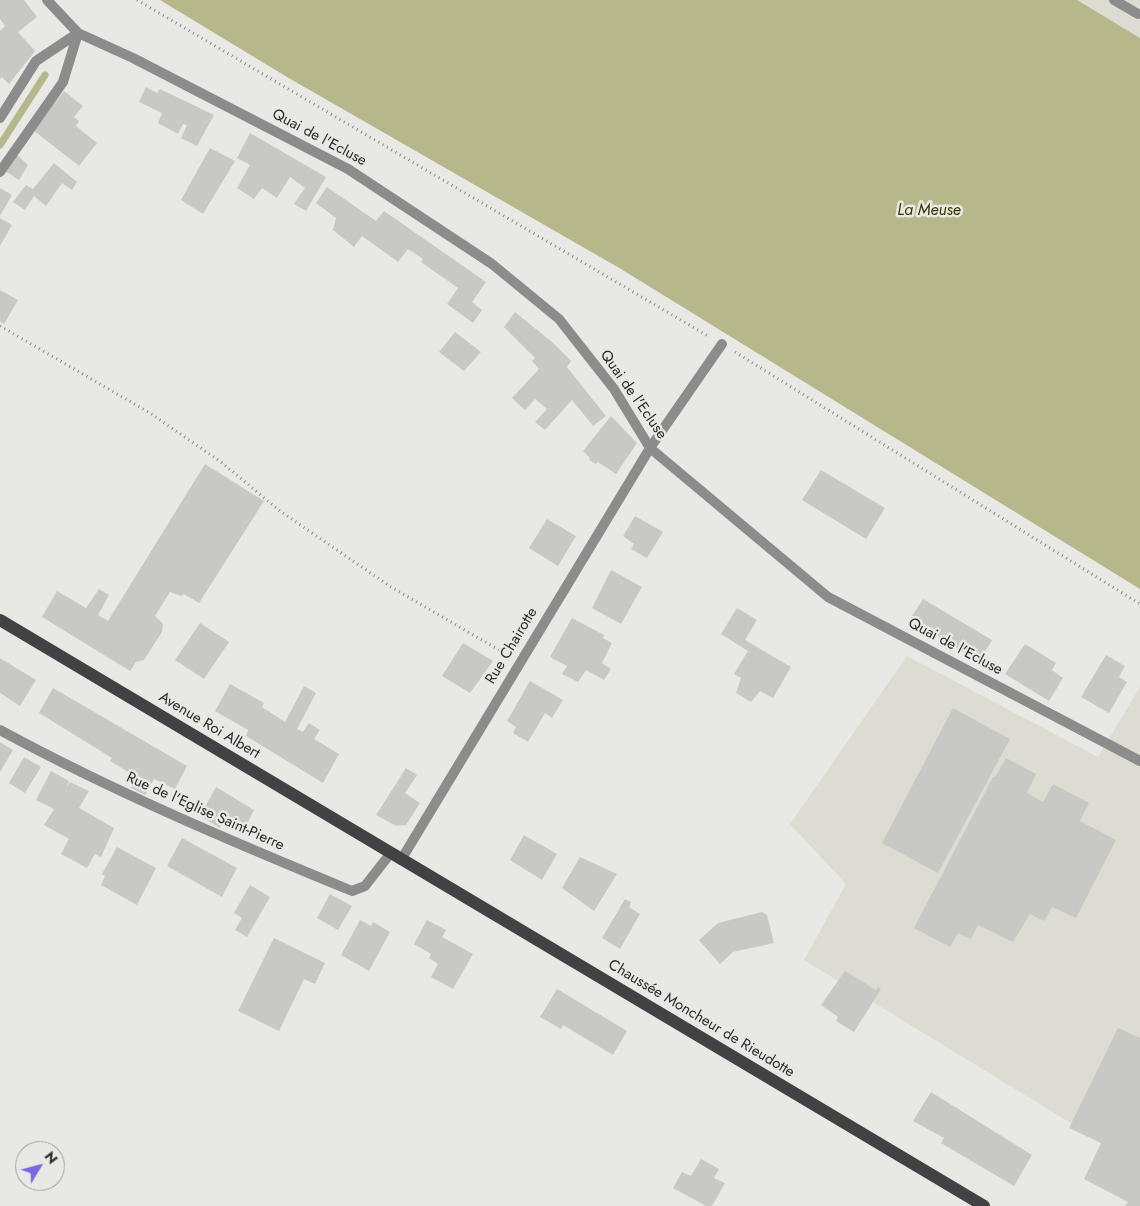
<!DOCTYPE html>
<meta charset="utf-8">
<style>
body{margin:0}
#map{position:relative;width:1140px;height:1206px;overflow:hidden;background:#e8e9e5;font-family:Jost,sans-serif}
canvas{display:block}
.north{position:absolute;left:15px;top:1141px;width:50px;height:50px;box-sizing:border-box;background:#e8e9e5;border:1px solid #9c9d9a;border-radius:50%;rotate:53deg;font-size:14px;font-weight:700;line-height:20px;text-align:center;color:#2b2b2a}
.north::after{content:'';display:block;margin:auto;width:18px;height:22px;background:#7868e3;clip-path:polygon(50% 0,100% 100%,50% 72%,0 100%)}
</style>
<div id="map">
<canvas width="1140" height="1206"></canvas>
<div class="north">N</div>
</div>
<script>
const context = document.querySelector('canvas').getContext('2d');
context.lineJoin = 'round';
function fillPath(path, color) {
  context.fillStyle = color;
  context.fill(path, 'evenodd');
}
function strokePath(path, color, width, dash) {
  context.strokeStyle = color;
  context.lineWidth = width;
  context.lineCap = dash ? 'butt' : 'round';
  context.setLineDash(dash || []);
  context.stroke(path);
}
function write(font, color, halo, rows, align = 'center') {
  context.font = font + ' Jost,sans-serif';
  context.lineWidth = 5;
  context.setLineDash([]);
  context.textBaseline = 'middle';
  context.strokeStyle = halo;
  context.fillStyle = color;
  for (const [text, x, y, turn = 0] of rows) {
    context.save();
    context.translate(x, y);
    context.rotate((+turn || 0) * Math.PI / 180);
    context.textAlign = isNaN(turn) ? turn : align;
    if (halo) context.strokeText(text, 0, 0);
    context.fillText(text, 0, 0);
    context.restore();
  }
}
fillPath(new Path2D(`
 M1077,0H1140V38Z
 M907,656L1098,757L1140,687V1162L1074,1125L804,960L846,884L790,824Z`), '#dcdcd3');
fillPath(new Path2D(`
 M160,0H1077L1140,38V589L621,269L287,77Z`), '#b6b78a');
strokePath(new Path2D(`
 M0,145L45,75`), '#b6b78a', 7);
fillPath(new Path2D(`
 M0,0H24L37,17L18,32L35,51L9,84L2,77L0,79V31L5,26L0,19Z
 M146,87L157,93L160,89L214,115L197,146L181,138L187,125L183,124L178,134L158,123L162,113L139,102Z
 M64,91L83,106L74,117L79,121L76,126L97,143L79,166L33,130Z
 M250,133L326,177L306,211L294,204L305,188L290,177L277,198L262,188L254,199L237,188L250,165L237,158Z
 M210,148L235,161L203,214L181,200Z
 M16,154L28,165L19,180L5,171Z
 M54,163L77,182L72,190L62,183L46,206L34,196L25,210L13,202L26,185L33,189Z
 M327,187L376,221L384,211L486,282L472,302L482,310L473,323L447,304L458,288L421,262L423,259L408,249L398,262L362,236L354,247L333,230L336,218L316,203Z
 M0,188L12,195L0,216Z
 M0,218L12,225L0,246Z
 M0,290L18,300L4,324L0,321Z
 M515,312L552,342L571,361L567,367L606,416L593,426L572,400L545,430L535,422L547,409L535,399L525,410L512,398L539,369L532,361L535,358L504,327Z
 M455,332L481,352L464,371L439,352Z
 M611,416L637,443L616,474L598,462L596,464L589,460L590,458L583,451Z
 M205,464L264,501L199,603L184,594L181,596L170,592L155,616L163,624L162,632L144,660L136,662L130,671L42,617L57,591L86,608L99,589L109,595L98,615L108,621Z
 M821,470L885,508L866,539L802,500Z
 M635,516L663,532L647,558L631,549L634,544L623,536Z
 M547,519L576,536L558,566L529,548Z
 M611,570L642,587L621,624L592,608Z
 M923,599L992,640L979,662L910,619Z
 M737,608L757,620L745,640L791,667L773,698L760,691L751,702L736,693L741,678L734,674L748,651L721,634Z
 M572,618L604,635L603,638L612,643L602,663L611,669L604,680L586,670L578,682L562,674L567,666L550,657Z
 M200,623L229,642L204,679L175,660Z
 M463,643L493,661L470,693L442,676Z
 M1025,644L1056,663L1052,670L1063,678L1049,701L1005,674Z
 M1106,655L1125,666L1119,677L1127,682L1109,713L1081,697Z
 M0,658L36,680L20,706L0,693Z
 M530,681L563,700L552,718L545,713L528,742L513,733L516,727L507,721Z
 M230,684L264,703L262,707L285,722L304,686L316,693L297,729L303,732L309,723L320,730L314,739L339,754L323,783L246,736L248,730L215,711Z
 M53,688L187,766L175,789L154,779L145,795L131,788L135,776L110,761L112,758L39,713Z
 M953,708L1010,739L938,873L882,843Z
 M0,742L13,750L0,772Z
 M24,757L41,767L25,793L9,783Z
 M1006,758L1036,774L1027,793L1043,802L1053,784L1089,803L1080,821L1116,840L1076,918L1052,907L1044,921L1030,914L1013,942L978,925L971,939L958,933L950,947L914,928L993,777H995Z
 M406,768L417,775L405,793L420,803L406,825L396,826L376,815Z
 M51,771L69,781L66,788L70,782L89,791L79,808L114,828L101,857L95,854L87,868L61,854L69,839L44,825L54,809L36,800Z
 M216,787L254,810L243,832L224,821L220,828L200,816Z
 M524,835L557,854L542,880L510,860Z
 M182,838L237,868L222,897L167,866Z
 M117,847L156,868L137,905L101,885L105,876L102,874Z
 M580,857L617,874L594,911L562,888Z
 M250,885L270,897L247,937L235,930L242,918L234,913Z
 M330,894L352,906L338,930L317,918Z
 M625,899L631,902L629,907L640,914L620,949L602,938Z
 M762,912L767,915L774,943L733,952L720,964L699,940L718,923Z
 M360,920L371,926L373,922L390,932L369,971L341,955Z
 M427,920L446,930L442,937L473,954L453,989L431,977L438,964L429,958L431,954L414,944Z
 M274,938L325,963L315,984L304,979L279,1031L238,1011Z
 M845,971L876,990L878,987L881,989L854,1032L836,1021L838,1017L821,1005Z
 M557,989L627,1031L613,1055L563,1025L561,1029L540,1017Z
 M1118,1028L1140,1038V1206H1125L1128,1202L1084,1179L1101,1143L1069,1128Z
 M931,1092L1032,1155L1014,1186L941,1143L944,1138L913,1121Z
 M701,1159L719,1169L714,1178L725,1183L712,1206H706L673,1188L682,1172L691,1176Z`), '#c8c9c5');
strokePath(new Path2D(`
 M137,0L708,336
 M0,326L150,413L221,462L280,511L391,587L506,654
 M735,352L1140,604`), '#898a87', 3, [1, 4]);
strokePath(new Path2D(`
 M1114,0L1138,14`), '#8c8c8d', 10);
strokePath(new Path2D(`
 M47,0L78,33L133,58L348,169L492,264L559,319L614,389L650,448L828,597L1140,761
 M0,118L36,61L78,33
 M0,172L63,82L78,33
 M0,730C114,792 233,842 352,891L365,886L390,854
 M401,860L650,448L722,344`), '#8c8c8d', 10);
strokePath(new Path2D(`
 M0,620L984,1206`), '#424245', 12);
write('15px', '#2b2b2a', '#e8e9e5', [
 ["Quai de l'Ecluse",319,138,28],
 ["Quai de l'Ecluse",633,395,55],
 ["Rue Chairotte",512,646,-59],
 ["Quai de l'Ecluse",955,647,28],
 ["Avenue Roi Albert",209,726,31],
 ["Rue de l'Eglise Saint-Pierre",205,812,24],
 ["Chaussée Moncheur de Rieudotte",701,1019,31]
]);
write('italic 16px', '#383700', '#e8e9e5', [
 ["La Meuse",929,211]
]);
</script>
